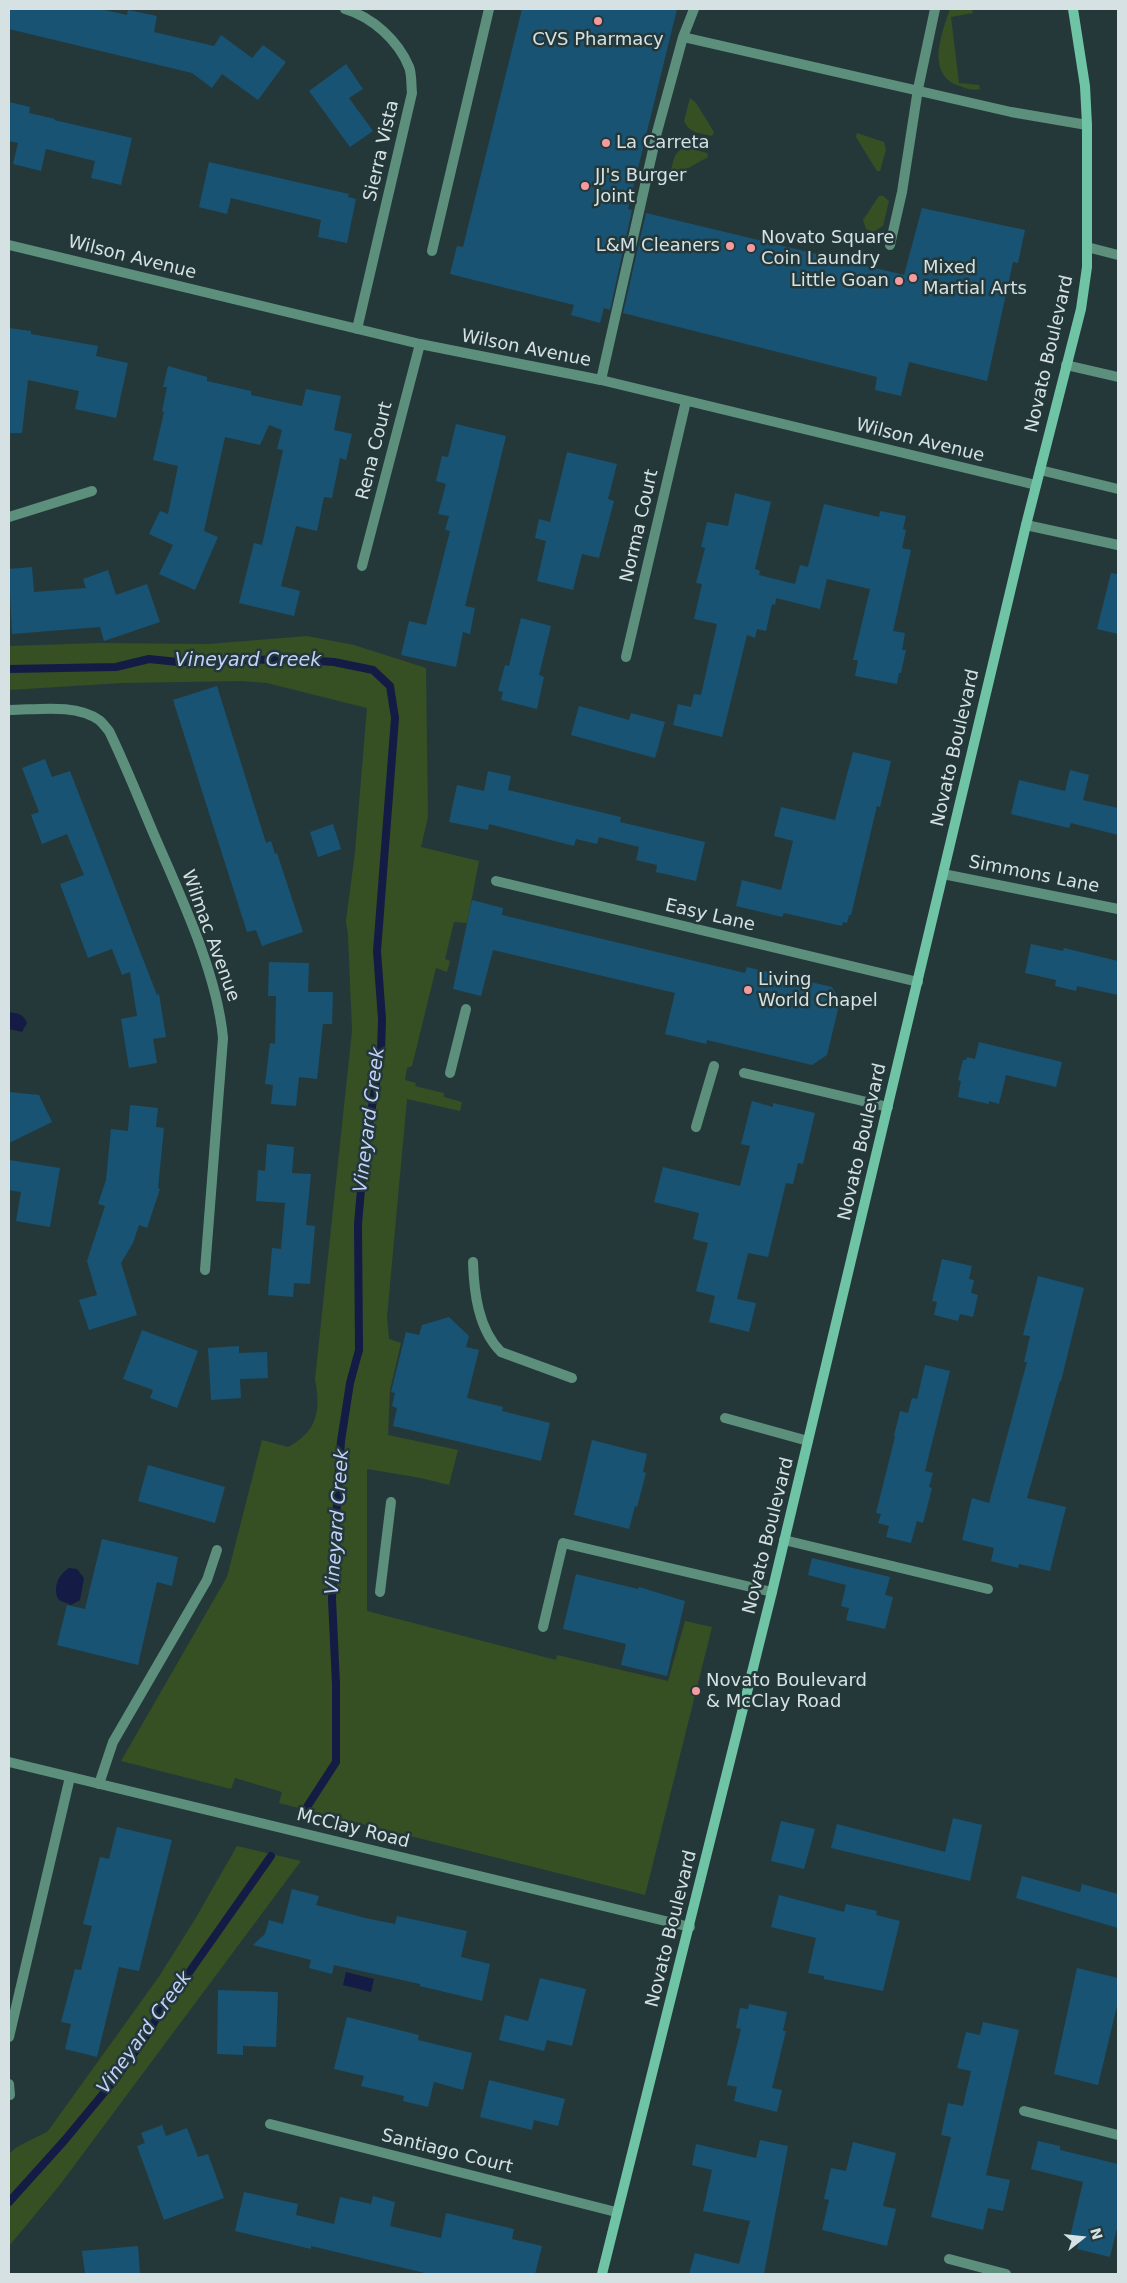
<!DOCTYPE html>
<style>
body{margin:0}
#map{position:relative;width:1127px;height:2283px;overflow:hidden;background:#24383a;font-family:"DejaVu Sans",sans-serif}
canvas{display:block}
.frame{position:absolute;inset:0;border:10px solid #d5e1e2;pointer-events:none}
.north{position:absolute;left:1057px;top:2213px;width:50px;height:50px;-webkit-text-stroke:4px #24383a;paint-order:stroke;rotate:74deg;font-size:14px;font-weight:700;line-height:20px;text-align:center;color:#d5e1e2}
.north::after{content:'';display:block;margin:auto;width:18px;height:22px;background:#d5e1e2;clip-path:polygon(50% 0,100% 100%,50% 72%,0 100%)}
</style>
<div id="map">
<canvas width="1127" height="2283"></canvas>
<div class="frame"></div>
<div class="north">N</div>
</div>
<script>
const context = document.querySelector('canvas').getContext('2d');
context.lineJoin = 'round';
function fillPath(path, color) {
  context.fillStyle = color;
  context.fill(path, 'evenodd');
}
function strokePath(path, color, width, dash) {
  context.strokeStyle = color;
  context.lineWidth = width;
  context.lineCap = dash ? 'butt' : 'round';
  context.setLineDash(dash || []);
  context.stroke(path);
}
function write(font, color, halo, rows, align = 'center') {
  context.font = font + ' "DejaVu Sans",sans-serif';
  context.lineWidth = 5;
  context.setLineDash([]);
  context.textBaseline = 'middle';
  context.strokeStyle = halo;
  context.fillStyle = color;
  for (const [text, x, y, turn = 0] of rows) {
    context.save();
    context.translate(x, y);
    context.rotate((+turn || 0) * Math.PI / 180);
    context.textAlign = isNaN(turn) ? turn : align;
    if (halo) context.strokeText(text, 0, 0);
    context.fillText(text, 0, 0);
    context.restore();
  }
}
fillPath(new Path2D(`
 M950,9H972L973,13L951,17L959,83L979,85L980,89C972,91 965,88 957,85C926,73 942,32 950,9Z
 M690,98L696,103L714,132L712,136C699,133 689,133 684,121Z
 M857,133L884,142L886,150L880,171H877L856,137Z
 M686,147L707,153L708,157L672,177L670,175C673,163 673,151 686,147Z
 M879,196H883L889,201L883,226L873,232L866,229L863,220Z
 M307,636L354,645L426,668L428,817L421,847L479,861L467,923L454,922L445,959L450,961L447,972L436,968L412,1066L407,1068L405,1080L416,1083L415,1086L444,1093V1097L462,1102L460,1111L407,1099L387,1317L389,1339L401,1343L390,1390L388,1435L458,1450L449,1485L421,1478L367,1469V1611L556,1660L557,1655L668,1681L685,1621L712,1627L645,1895L279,1803L282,1792L235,1778L231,1789L121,1761L227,1577L262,1440L288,1447C318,1431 321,1410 315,1379L352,1031L348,935L346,921L355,852L367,708L267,683L241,681L122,683L9,690V646L100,643L208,644Z
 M237,1846L301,1861L59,2186L9,2246V2154C18,2144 35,2139 48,2131L158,1978L194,1921Z`), '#365023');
fillPath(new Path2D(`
 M9,1012C17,1013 24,1014 27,1023L22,1032L9,1029Z
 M69,1568L77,1569L84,1578L80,1600L71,1605L59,1600C52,1589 58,1575 69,1568Z
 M346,1972L374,1979L371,1992L343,1985Z`), '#141b45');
strokePath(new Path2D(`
 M9,669L116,667L149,659L178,662L289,659L334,662L373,670L390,686L395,718L377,951L382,1019L381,1052L364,1155L358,1224L359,1350L350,1383L341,1441L337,1501L332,1599L336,1684V1762L303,1813
 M9,2202L64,2141L117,2077L147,2035L171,1992L188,1974L271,1856`), '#141b45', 8);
fillPath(new Path2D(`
 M9,9H100L127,15L128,10L157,16L154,32L214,46L221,35L252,58L263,45L286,62L258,100L222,74L212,88L192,73L9,29Z
 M522,9H677L628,209L632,210L610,310L604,308L600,323L571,315L574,305L450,274L457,246L463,247Z
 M346,64L363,89L349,98L373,131L350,147L309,91Z
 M9,102L30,107L29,113L55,119L54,120L132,138L121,185L91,178L95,161L46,149L41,171L13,164L18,143L9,141Z
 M209,162L349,194L348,197L356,199L347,243L318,237L321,220L231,198L227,214L199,207Z
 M922,208L1025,230L1018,263L1013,262L987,381L909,362L901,396L875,390L877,377L623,313L646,213L904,275Z
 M9,328L31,331V334L98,346L96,356L128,363L116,418L75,409L79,391L28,380L22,433H9Z
 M168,366L207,377V381L251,391V395L302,406L306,389L341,396L334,430L352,434L346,460L340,458L332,498L324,497L317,531L296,526L281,586L300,591L294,616L239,603L254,543L262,545L283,450L277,449L282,430L269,425L260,445L225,437L204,531L218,537L195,590L159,574L173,545L149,534L160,511L168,514L178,466L153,460L164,412L162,411L167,387H163Z
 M456,424L506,436L465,606L475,608L470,634L463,632L456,667L401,655L409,621L426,625L450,531L445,530L449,516L438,514L446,484L436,481L442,456L448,457Z
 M567,452L617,464L608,499L614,501L599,558L582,554L573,590L537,581L546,541L535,538L539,519L550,522Z
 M735,493L771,502L755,569L760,571L759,575L795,584L800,565L808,567L824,504L879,517L880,511L906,516L903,529L906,530L902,548L911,550L893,631L905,633L902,650H906L901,673H899L897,684L855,676L858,660H853L870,589L827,579L820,609L776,598L775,605L772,604L766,631L757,629L755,638L747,635L722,737L673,725L678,704L691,707L694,694L701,695L717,624L694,619L702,584L696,583L705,548L701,547L707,522L728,526Z
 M32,567L34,592L86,588L83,579L108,570L116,595L147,584L160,622L104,641L100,627L12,634L9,569Z
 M1111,573L1118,574V634L1097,629Z
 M521,618L551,626L539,675L544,677L537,709L501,700L503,692L498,691L505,665L509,666Z
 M217,686L266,843L271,841L275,854L277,853L303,932L262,946L256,930L247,932L173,700Z
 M579,706L629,720L631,713L665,722L655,758L571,735Z
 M853,752L891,761L880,807L877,806L851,915H849L847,923L843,922L842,926L784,913L782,917L736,906L742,880L781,890L793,841L774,836L781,807L835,820Z
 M45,759L52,777L70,771L157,995L159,994L166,1037L153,1039L157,1063L129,1068L121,1019L137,1016L130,972L122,975L112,949L88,958L60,884L84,875L67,834L42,844L31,815L39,812L22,768Z
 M1070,770L1089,775L1083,800L1118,808V835L1071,823L1069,828L1011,814L1019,780L1065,791Z
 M488,771L511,776L508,790L621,817L620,822L705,842L696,881L656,872L657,865L636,860L639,847L599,837L597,844L576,839L574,846L489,824L488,830L449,822L457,785L484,791Z
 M333,824L341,849L318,857L310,832Z
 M472,900L503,908L502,915L745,973L747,967L832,987L840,1001L827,1055L812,1065L707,1040L706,1044L665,1034L675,993L493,950L481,996L453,989Z
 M1031,944L1063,951L1064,948L1118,961V995L1077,986L1076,991L1055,986L1056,980L1025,973Z
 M269,962L309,963L308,992H333L332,1024H323L317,1079L299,1077L296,1106L271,1104L273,1085L265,1084L270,1043L275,1044L276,996H268Z
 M979,1042L1062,1062L1056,1087L1006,1075L999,1104L989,1101V1104L958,1097L961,1081L958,1080L963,1060H966L967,1057L975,1059Z
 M9,1092L39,1095L52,1122L9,1143Z
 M752,1101L773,1107V1103L815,1113L803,1164L798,1163L793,1184L786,1183L768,1257L748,1253L737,1299L756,1303L749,1332L709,1322L715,1296L696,1291L708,1243L693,1239L699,1213L654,1202L663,1167L740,1186L750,1146L741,1144Z
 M130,1105L158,1108L156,1127L164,1128L158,1188L160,1189L147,1228L139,1225L133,1243L121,1263L137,1315L89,1330L79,1300L97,1295L87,1261L105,1206L98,1204L106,1180L111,1129L128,1131Z
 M267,1144L294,1147L292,1173L311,1174L306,1225L315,1226L310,1284L294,1283L293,1297L268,1295L272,1248L281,1249L285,1203L256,1201L258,1170L265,1171Z
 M9,1160L60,1168L50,1227L16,1221L21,1192L9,1190Z
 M942,1259L972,1266L969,1279L974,1280L971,1293L978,1295L973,1317L960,1314L958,1321L934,1315L937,1302L932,1301Z
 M1038,1276L1084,1288L1061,1381H1060L1027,1498L1066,1507L1050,1571L1019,1564L1018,1568L991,1561L994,1548L962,1540L972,1498L989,1503L1027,1362H1024L1030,1336L1023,1335Z
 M449,1317L469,1336L466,1347L479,1350L467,1398L503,1407L502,1411L550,1423L541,1461L393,1426L397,1408L392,1406L395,1393L391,1392L406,1332L419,1335L422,1325Z
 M142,1330L198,1351L177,1408L150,1398L153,1390L123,1379Z
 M239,1346V1353L267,1352L268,1378L240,1379L241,1398L211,1400L208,1348Z
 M925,1365L950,1371L925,1471L933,1473L929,1487L932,1488L923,1523L917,1521L911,1543L886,1537L889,1526L878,1523L881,1514L876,1513L895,1437L894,1436L900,1411L908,1413L912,1398L917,1399Z
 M592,1440L647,1454L643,1472L646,1473L637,1507L635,1506L629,1529L574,1515Z
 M148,1465L225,1487L215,1523L138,1501Z
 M102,1539L178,1557L172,1586L157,1582L138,1665L57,1645L67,1605L85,1609Z
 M812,1558L890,1577L885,1595L893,1597L885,1629L846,1620L849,1608L841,1606L846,1585L808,1575Z
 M576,1574L638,1589L639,1587L685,1601L667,1676L621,1665L626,1644L563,1629Z
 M953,1818L982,1825L970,1881L831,1848L837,1824L945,1852Z
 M781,1821L815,1829L804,1869L771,1861Z
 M117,1827L172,1840L139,1971L119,1967L97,2057L65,2049L71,2024L61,2022L75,1969L81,1970L92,1926L83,1924L100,1857L109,1859Z
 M1022,1876L1080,1892L1082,1884L1118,1894V1928L1016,1898Z
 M292,1889L319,1896L316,1905L365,1918L395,1924L397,1916L467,1931L461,1957L490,1964L482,2001L420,1986V1984L334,1965L332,1974L309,1968L311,1960L253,1945L265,1934L269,1920L283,1924Z
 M779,1895L844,1912L846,1904L877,1911L876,1915L900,1921L883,1991L824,1979V1976L808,1973L816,1938L771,1927Z
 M1077,1968L1118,1978V2002L1098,2085L1054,2074Z
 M540,1978L586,1989L572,2046L547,2040L544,2051L499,2040L505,2015L528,2021Z
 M218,1990L278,1992L276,2047L243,2046V2055L217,2054Z
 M749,2004L787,2012L783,2031H786L772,2088L782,2090L777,2112L734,2101L737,2087L727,2085L741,2029L736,2028L740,2008L748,2009Z
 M347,2017L419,2035L418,2040L472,2053L463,2090L434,2082L428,2107L403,2101L404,2096L361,2086L364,2076L334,2069Z
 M983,2022L1019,2030L986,2175L1010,2180L1003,2211L988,2208L983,2230L931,2217L951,2137L941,2135L948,2103L963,2106L971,2071L957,2068L966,2032L980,2035Z
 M489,2080L565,2099L558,2126L534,2120L532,2130L480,2117Z
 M162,2125L166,2136L187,2128L198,2157L208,2154L224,2198L164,2220L137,2146L145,2143L141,2133Z
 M760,2140L788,2146L764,2274H689L695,2253L739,2264L750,2221L703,2211L712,2170L692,2165L696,2144L756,2158Z
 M1038,2141L1060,2146V2150L1118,2164V2224L1110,2257L1077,2249L1080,2240L1070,2237L1083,2182L1031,2169Z
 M853,2142L896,2153L883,2206L896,2209L887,2246L822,2230L829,2200L824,2199L831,2168L846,2171Z
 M244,2192L298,2204L296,2215L334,2224L340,2197L371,2204L373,2196L395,2202L390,2226L441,2238L446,2213L514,2229L512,2239L542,2246L535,2274H429L311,2246V2249L235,2231Z
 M138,2246L140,2274H85L82,2251Z`), '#195373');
strokePath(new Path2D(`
 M683,37L1011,112L1087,125
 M890,245L902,192L918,89L935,9
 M1087,247L1118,255
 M432,251L489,9
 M1066,365L1118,377
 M601,380L657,132L683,37L694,9
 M1040,470L1118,489
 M1026,525L1118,545
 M450,1073L466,1009
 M744,1073L888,1107
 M696,1127L714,1066
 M473,1262C474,1292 478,1329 501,1352L572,1378
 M725,1418L808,1441
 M784,1540L988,1589
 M380,1592L391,1502
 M543,1627L563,1543L772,1592
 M99,1784L113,1742L207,1580L217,1550`), '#5d907c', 10);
strokePath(new Path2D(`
 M345,9C372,17 398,40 409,67C412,74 411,85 412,93L357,329
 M9,245L420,344L601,380L1036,485
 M9,517L92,491
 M362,566L420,344
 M626,657L686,401
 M9,710C36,710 75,703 99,720C103,723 106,728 109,731C126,766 140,802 155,837C181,897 217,973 223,1038L205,1270
 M496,881L918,982
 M9,1762L690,1927
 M9,2037L70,1777
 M9,2084L10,2095
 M1024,2111L1118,2135
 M270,2124L616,2212
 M949,2259L1006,2274`), '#5d907c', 10);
strokePath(new Path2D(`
 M943,874L1118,909`), '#5d907c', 10);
strokePath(new Path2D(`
 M602,2274L772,1592L1026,525L1081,309L1087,267V125L1085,86L1073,9`), '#6fc4a5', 10);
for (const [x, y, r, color] of [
 [598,21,5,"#f49b9f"],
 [606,143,5,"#f49b9f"],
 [585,186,5,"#f49b9f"],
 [730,246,5,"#f49b9f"],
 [751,248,5,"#f49b9f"],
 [913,278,5,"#f49b9f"],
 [899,281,5,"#f49b9f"],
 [748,990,5,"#f49b9f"],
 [696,1691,5,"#f49b9f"]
]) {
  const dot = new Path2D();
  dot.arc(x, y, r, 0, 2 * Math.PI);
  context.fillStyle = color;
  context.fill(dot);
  strokePath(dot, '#24383a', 2);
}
write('18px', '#d5e1e2', '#24383a', [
 ["CVS Pharmacy",598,40,"center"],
 ["La Carreta",616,143],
 ["JJ's Burger",595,176],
 ["Joint",595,197],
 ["Novato Square",761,238],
 ["Coin Laundry",761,259],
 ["L&M Cleaners",720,246,"right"],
 ["Mixed",923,268],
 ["Martial Arts",923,289],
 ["Little Goan",889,281,"right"],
 ["Living",758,980],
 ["World Chapel",758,1001],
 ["Novato Boulevard",706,1681],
 ["& McClay Road",706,1702]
], 'left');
write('18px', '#d5e1e2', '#24383a', [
 ["Sierra Vista",382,151,-77],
 ["Wilson Avenue",132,258,14],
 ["Wilson Avenue",526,349,11],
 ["Novato Boulevard",1050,354,-77],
 ["Wilson Avenue",920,441,14],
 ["Rena Court",375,451,-76],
 ["Norma Court",640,526,-77],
 ["Novato Boulevard",956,748,-77],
 ["Simmons Lane",1034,875,11],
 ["Easy Lane",710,916,13],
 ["Wilmac Avenue",210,936,70],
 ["Novato Boulevard",863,1142,-77],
 ["Novato Boulevard",769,1536,-76],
 ["McClay Road",353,1829,14],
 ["Novato Boulevard",672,1929,-76],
 ["Santiago Court",447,2152,14]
]);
write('italic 19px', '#c3d1fe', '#24383a', [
 ["Vineyard Creek",248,661],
 ["Vineyard Creek",370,1120,-83],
 ["Vineyard Creek",338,1522,-86],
 ["Vineyard Creek",145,2033,-54]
]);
</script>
